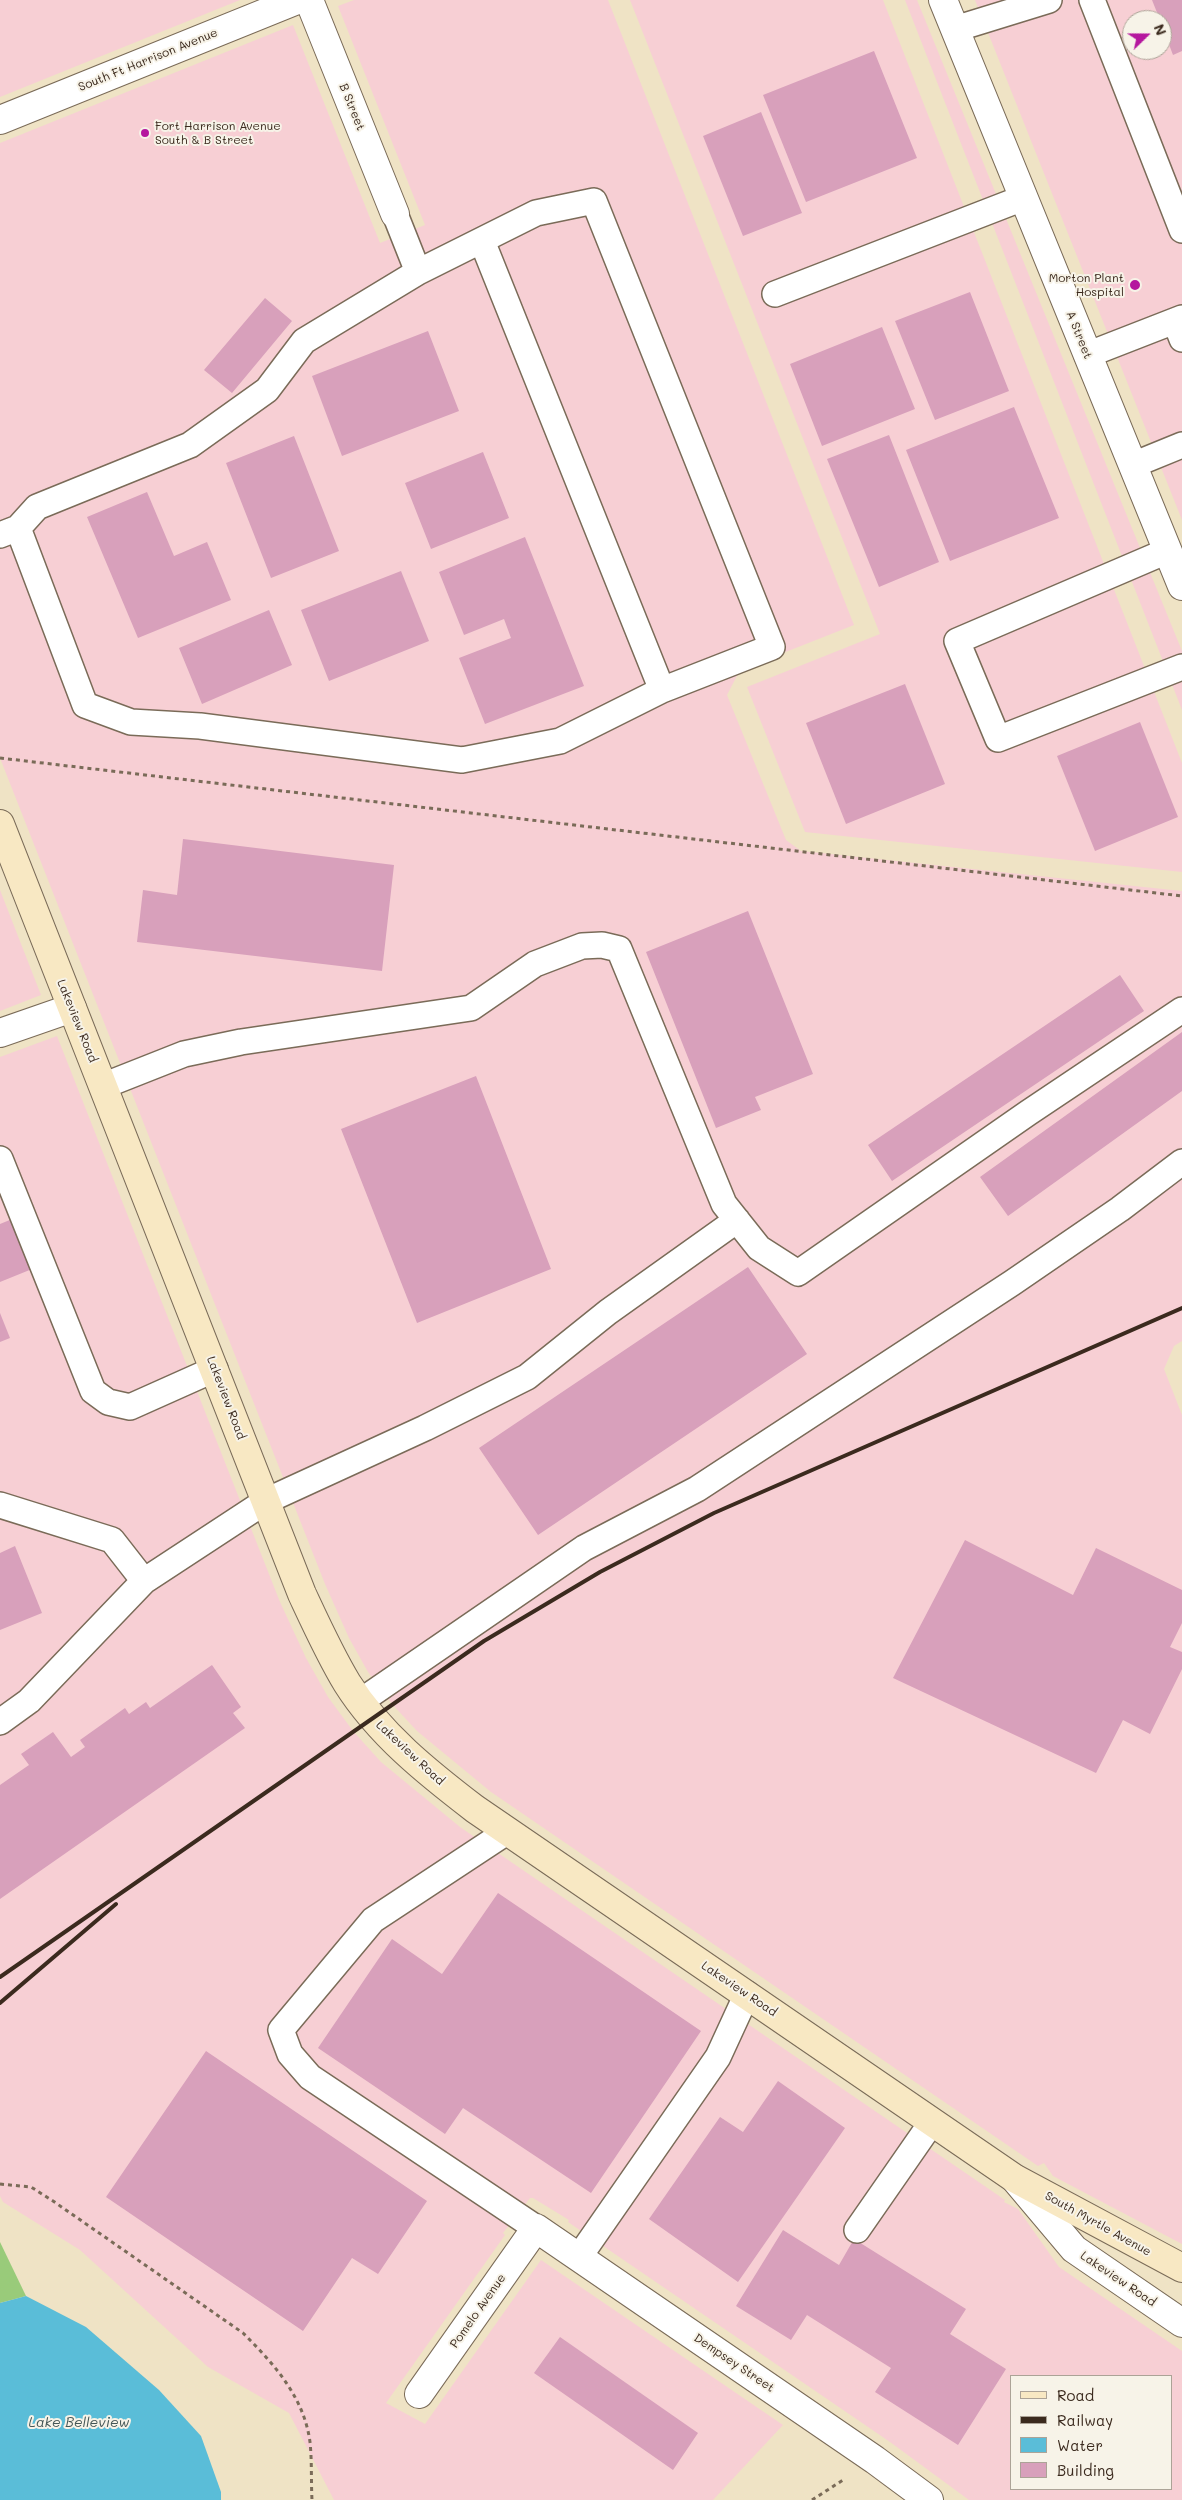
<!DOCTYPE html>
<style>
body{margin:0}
#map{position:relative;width:1182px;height:2500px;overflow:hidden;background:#efe3c5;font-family:Mali,sans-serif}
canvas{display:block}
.legend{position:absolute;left:1010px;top:2375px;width:162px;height:115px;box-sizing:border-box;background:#f7f3e8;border:1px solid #aca397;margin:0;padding:6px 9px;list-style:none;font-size:15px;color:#3b2a1e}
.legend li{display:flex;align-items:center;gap:10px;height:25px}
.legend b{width:25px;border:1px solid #aca397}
.north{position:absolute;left:1122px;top:10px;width:50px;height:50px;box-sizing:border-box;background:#f7f3e8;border:1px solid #aca397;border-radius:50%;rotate:68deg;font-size:14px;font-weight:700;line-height:20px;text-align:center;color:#3b2a1e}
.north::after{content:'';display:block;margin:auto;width:18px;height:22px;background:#b5179e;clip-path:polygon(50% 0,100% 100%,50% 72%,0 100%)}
</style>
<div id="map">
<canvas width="1182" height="2500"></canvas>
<ul class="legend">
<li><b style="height:6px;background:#f8e8c3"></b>Road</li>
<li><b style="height:6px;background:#3b2a1e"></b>Railway</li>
<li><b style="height:14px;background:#5abdd8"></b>Water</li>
<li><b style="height:14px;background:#d8a0bb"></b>Building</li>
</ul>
<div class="north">N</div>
</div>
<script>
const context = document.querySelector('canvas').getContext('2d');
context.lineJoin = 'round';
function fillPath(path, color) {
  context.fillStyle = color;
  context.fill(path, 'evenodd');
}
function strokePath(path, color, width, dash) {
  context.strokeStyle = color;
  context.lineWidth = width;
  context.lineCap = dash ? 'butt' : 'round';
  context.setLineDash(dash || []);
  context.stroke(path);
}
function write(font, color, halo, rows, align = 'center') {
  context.font = font + ' Mali,sans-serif';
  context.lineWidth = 4;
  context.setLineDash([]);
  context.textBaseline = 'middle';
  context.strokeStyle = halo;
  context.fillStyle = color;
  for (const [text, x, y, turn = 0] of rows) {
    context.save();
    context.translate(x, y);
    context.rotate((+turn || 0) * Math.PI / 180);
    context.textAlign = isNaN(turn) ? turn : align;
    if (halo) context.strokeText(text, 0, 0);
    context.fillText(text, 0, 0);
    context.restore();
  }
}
fillPath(new Path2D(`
 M0,0H240L0,97Z
 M354,0H608L854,625L740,670L727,695L786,840L801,851L1182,891V1341L1174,1346L1164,1369L1182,1415V2244L1053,2176L1044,2163L1038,2166L491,1792L417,1731L392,1704L368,1672L349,1638L325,1584L0,758V143L293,25L380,243L425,225L338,6Z
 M630,0H883L1182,763V872L805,832L747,687L880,634Z
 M905,0H917L1182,651V710Z
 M975,0H1182V520ZM1132,20H1162V50H1132Z
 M0,890L41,995L0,1011Z
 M57,1036L280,1602L306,1658L328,1697L353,1731L381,1762L460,1827L1005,2200L1004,2202L1018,2209L1059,2267L1182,2351V2500H969L890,2442L568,2222L569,2220L533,2198H530L503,2233L505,2235L386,2403L425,2424L541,2260L783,2425L713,2500H334L289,2413L208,2367L80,2250L3,2202L0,2196V1057ZM1011,2376H1171V2489H1011Z`), '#f7cfd4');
fillPath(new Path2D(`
 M0,2242L26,2296L0,2303Z`), '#99cb7a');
fillPath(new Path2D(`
 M26,2296L86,2327L159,2390L201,2436L221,2492V2500H0V2303Z`), '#5abdd8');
fillPath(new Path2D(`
 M1152,0H1182V51L1173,55L1162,26V20H1160Z
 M874,51L917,158L806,202L763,95Z
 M761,112L802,213L743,236L703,136Z
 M970,292L1009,391L935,420L895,321Z
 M265,298L292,321L232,393L204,370Z
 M882,327L915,409L822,446L790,364Z
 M428,331L459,411L342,456L312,376Z
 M1014,407L1059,518L950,561L906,450Z
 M889,435L939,562L879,587L827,459Z
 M294,436L339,551L271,578L226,463Z
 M483,452L509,518L431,549L405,483Z
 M147,492L174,556L207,542L231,600L138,638L87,517Z
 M525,537L584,686L485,724L459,658L511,638L504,619L464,635L439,572Z
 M401,571L429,641L329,681L301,610Z
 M269,610L292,665L202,704L179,648Z
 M905,684L945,784L846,824L806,723Z
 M1140,722L1178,817L1095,851L1057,756Z
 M183,839L394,865L382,971L137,942L143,890L177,895Z
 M748,911L813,1074L755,1097L761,1110L716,1128L646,952Z
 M1120,975L1144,1011L892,1181L868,1145Z
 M1182,1032V1091L1008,1216L980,1177Z
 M476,1076L551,1269L417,1323L341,1129Z
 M17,1217L37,1267L0,1282V1224Z
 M748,1267L807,1354L538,1535L479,1448Z
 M0,1313L10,1338L0,1342Z
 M965,1540L1073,1595L1096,1548L1182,1590V1623L1170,1647L1182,1652V1669L1150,1734L1123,1720L1096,1773L893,1678Z
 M15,1546L42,1613L0,1630V1553Z
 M212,1665L241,1707L233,1713L245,1728L0,1899V1785L29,1765L21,1754L53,1732L71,1757L85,1747L80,1740L125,1708L129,1714L146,1702L150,1708Z
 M498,1893L701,2031L591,2193L463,2108L445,2134L318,2048L392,1939L442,1974Z
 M206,2051L427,2201L378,2274L352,2258L303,2331L106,2197Z
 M778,2081L845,2128L738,2282L649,2219L720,2117L743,2132Z
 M783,2230L839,2265L854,2239L966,2309L950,2334L1006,2369L958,2445L875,2392L891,2368L807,2315L791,2340L736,2306Z
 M560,2337L698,2433L673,2470L534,2373Z`), '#d8a0bb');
const service = new Path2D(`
 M1092,0L1182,230
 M955,29L1049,0
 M418,272L536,213L594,201L772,647L662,690L482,241
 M775,294L1023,198
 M1175,321L1182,339
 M1087,355L1182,318
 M1133,465L1182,445
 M18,528L85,705L131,722L200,726L462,760L560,741L662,690
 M0,535L18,528L37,507L190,445L267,390L304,341L418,272L395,214
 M1167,551L957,641L998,739L1182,667
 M103,1086L184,1054L241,1042L471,1008L535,964L582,946L602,945L619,949L724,1204L759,1248L798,1273L1028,1113L1182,1010
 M0,1159L93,1391L108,1402L130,1407L215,1369
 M0,1505L112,1540L144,1581
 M361,1701L584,1548L697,1489L1012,1283L1120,1209L1182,1162
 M0,1722L29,1701L144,1581L266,1501L425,1428L527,1377L608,1312L737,1220
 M508,1831L373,1920L281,2030L290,2054L310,2077L536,2228
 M857,2230L932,2122
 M579,2257L718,2057L747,1994`);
const minor = new Path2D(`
 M309,0L395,214
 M943,0L1182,586
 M0,1033L72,1008
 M419,2394L536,2228L875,2460L929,2500`);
const tertiary = new Path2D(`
 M0,120L297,0
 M1015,2179L1074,2249L1182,2323`);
const secondary = new Path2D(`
 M0,824L302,1594C316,1624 330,1655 347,1683C379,1734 428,1773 475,1809L1014,2178L1182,2268`);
strokePath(service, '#7a6b58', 28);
strokePath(minor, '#7a6b58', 30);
strokePath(tertiary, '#7a6b58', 30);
strokePath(secondary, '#7a6b58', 30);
strokePath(new Path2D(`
 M0,758L1182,896
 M0,2184L31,2187L53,2201L243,2333C274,2364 304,2397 310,2442C312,2461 311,2481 312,2500
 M812,2500L843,2480`), '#7a6b58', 3, [4, 4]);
strokePath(service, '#fff', 25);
strokePath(minor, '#fff', 28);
strokePath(tertiary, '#fff', 28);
strokePath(secondary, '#f8e8c3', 28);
strokePath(new Path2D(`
 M0,1977L484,1641L600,1572L714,1513L1182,1308
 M0,2003L116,1904`), '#3b2a1e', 4);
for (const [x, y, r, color] of [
 [145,133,5,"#b5179e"],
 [1135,285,6,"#b5179e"]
]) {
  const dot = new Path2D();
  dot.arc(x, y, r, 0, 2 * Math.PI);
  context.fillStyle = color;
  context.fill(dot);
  strokePath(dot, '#f7f3e8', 2);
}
write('12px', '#3b2a1e', '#f7f3e8', [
 ["South Ft Harrison Avenue",148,60,-22],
 ["B Street",352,107,68],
 ["A Street",1079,335,68],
 ["Lakeview Road",77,1021,68],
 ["Lakeview Road",226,1398,69],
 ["Lakeview Road",410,1753,43],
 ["Lakeview Road",739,1989,34],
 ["South Myrtle Avenue",1098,2224,29],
 ["Lakeview Road",1118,2279,34],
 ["Pomelo Avenue",478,2311,-55],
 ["Dempsey Street",734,2363,34]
]);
write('12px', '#3b2a1e', '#f7f3e8', [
 ["Fort Harrison Avenue",155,126],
 ["South & B Street",155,140],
 ["Morton Plant",1124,278,"right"],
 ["Hospital",1124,292,"right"]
], 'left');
write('italic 14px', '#445656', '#f7f3e8', [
 ["Lake Belleview",79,2423]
]);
</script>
